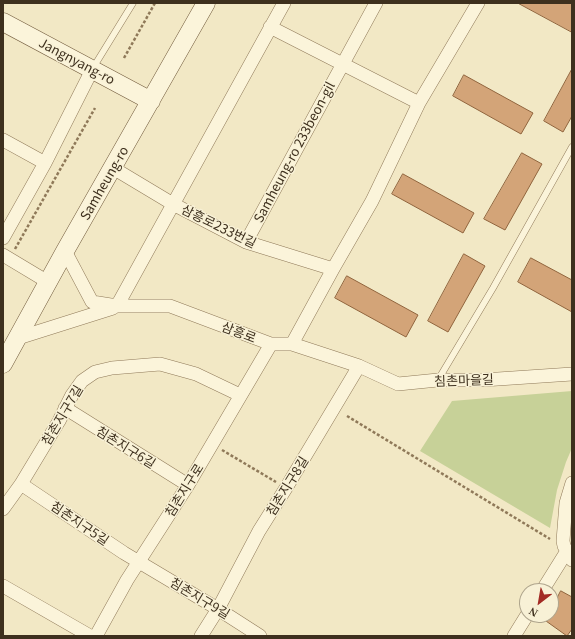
<!DOCTYPE html>
<meta charset="utf-8">
<style>
body{margin:0}
#map{position:relative;width:575px;height:639px;overflow:hidden;background:#f2e8c5;font-family:Georgia,serif}
canvas{display:block}
.frame{position:absolute;inset:0;border:4px solid #3e301e;pointer-events:none}
.north{position:absolute;left:519px;top:583px;width:40px;height:40px;box-sizing:border-box;background:#f8f1d6;border:1px solid #aea48c;border-radius:50%;rotate:211deg;font-size:11px;font-weight:700;line-height:16px;text-align:center;color:#3e301e}
.north::after{content:'';display:block;margin:auto;width:14px;height:18px;background:#a32b24;clip-path:polygon(50% 0,100% 100%,50% 72%,0 100%)}
</style>
<div id="map">
<canvas width="575" height="639"></canvas>
<div class="frame"></div>
<div class="north">N</div>
</div>
<script>
const context = document.querySelector('canvas').getContext('2d');
context.lineJoin = 'round';
function fillPath(path, color) {
  context.fillStyle = color;
  context.fill(path, 'evenodd');
}
function strokePath(path, color, width, dash) {
  context.strokeStyle = color;
  context.lineWidth = width;
  context.lineCap = dash ? 'butt' : 'round';
  context.setLineDash(dash || []);
  context.stroke(path);
}
function write(font, color, halo, rows, align = 'center') {
  context.font = font + ' Georgia,"Noto Sans KR",serif';
  context.lineWidth = 3;
  context.setLineDash([]);
  context.textBaseline = 'middle';
  context.strokeStyle = halo;
  context.fillStyle = color;
  for (const [text, x, y, turn = 0] of rows) {
    context.save();
    context.translate(x, y);
    context.rotate((+turn || 0) * Math.PI / 180);
    context.textAlign = isNaN(turn) ? turn : align;
    if (halo) context.strokeText(text, 0, 0);
    context.fillText(text, 0, 0);
    context.restore();
  }
}
fillPath(new Path2D(`
 M572,391V448L566,462L557,490L550,528L420,451L452,401Z`), '#c7d198');
const building = new Path2D(`
 M518,3H572V32Z
 M572,69V116L563,132L544,121Z
 M464,75L533,113L521,134L453,96Z
 M522,153L542,164L505,230L484,219Z
 M403,174L474,213L463,233L392,194Z
 M464,254L485,266L448,332L428,321Z
 M531,258L572,280V312L518,282Z
 M347,276L418,315L406,337L335,298Z
 M561,591L572,597V629L567,636L546,621L548,615H551V610Z`);
fillPath(building, '#d3a478');
strokePath(building, '#90643d', 1);
const lane = new Path2D(`
 M93,68L133,3
 M438,380L493,288L572,147`);
const street = new Path2D(`
 M270,27L419,103
 M3,140L45,163
 M113,168L173,204L246,242L333,269
 M3,238L45,163L92,70
 M246,242L376,3
 M65,251L92,302L117,306H170L271,344H292L359,366L398,384L438,380H483L572,374
 M3,255L48,282
 M117,306L284,3
 M18,338L113,308
 M292,344L333,269L372,201L419,103L478,3
 M65,408L188,485
 M572,483L566,503L563,541L564,546L572,560
 M21,484L124,553L218,609L260,636
 M3,509L21,484L59,421L72,395L82,381L95,372L112,368L160,364L196,374L240,395
 M3,586L90,636
 M542,591L567,551
 M96,636L127,580L188,485L271,344
 M201,636L218,609L259,531L286,488L359,366
 M514,636L527,615`);
const secondary = new Path2D(`
 M3,22L151,101
 M3,364L65,251L206,3`);
strokePath(lane, '#8f7959', 7);
strokePath(street, '#8f7959', 14);
strokePath(secondary, '#715a3c', 19);
strokePath(new Path2D(`
 M124,58L155,3
 M15,249L95,108
 M347,416L550,539
 M222,450L276,482`), '#8f7959', 2.5, [3, 2]);
strokePath(lane, '#fbf4da', 6);
strokePath(street, '#fbf4da', 13);
strokePath(secondary, '#fbf4da', 18);
write('13px', '#3e301e', '#f8f1d6', [
 ["Jangnyang-ro",77,61,28],
 ["Samheung-ro 233beon-gil",294,152,-62],
 ["Samheung-ro",104,183,-60],
 ["삼흥로233번길",219,226,26],
 ["삼흥로",239,332,21],
 ["침촌마을길",464,380,-2],
 ["참촌지구7길",62,415,-59],
 ["침촌지구6길",126,447,32],
 ["침촌지구8길",287,486,-58],
 ["침촌지구로",184,490,-58],
 ["침촌지구5길",80,523,34],
 ["침촌지구9길",200,598,31]
]);
</script>
